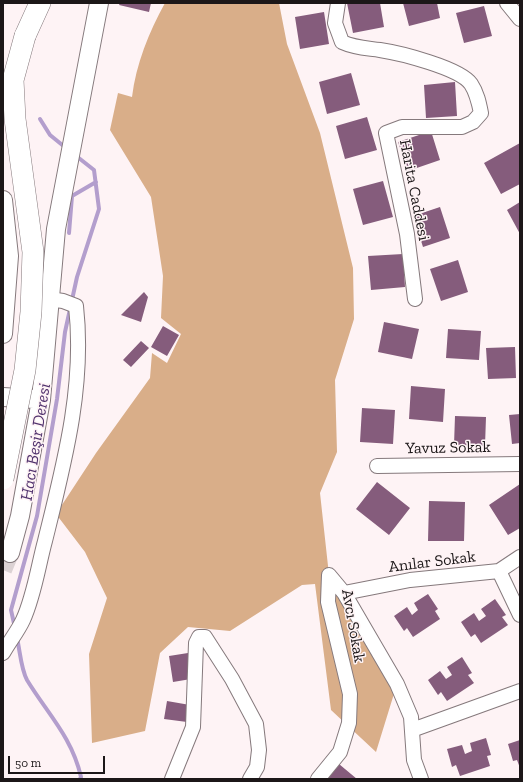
<!DOCTYPE html>
<meta charset="utf-8">
<style>
body{margin:0}
#map{position:relative;width:523px;height:782px;overflow:hidden;background:#fef3f5;font-family:"Zilla Slab",serif}
canvas{display:block}
.frame{position:absolute;inset:0;border:4px solid #1c1718;pointer-events:none}
.scale{position:absolute;left:8px;top:756px;width:97px;height:18px;box-sizing:border-box;border:2px solid #1c1718;border-top:0;padding-left:5px;font-size:12px;line-height:14px;white-space:nowrap;color:#1c1718;-webkit-text-stroke:3px #fef3f5;paint-order:stroke}
</style>
<div id="map">
<canvas width="523" height="782"></canvas>
<div class="frame"></div>
<div class="scale">50 m</div>
</div>
<script>
const context = document.querySelector('canvas').getContext('2d');
context.lineJoin = 'round';
function fillPath(path, color) {
  context.fillStyle = color;
  context.fill(path, 'evenodd');
}
function strokePath(path, color, width, dash) {
  context.strokeStyle = color;
  context.lineWidth = width;
  context.lineCap = dash ? 'butt' : 'round';
  context.setLineDash(dash || []);
  context.stroke(path);
}
function write(font, color, halo, rows, align = 'center') {
  context.font = font + ' "Zilla Slab",serif';
  context.lineWidth = 3;
  context.setLineDash([]);
  context.textBaseline = 'middle';
  context.strokeStyle = halo;
  context.fillStyle = color;
  for (const [text, x, y, turn = 0] of rows) {
    context.save();
    context.translate(x, y);
    context.rotate((+turn || 0) * Math.PI / 180);
    context.textAlign = isNaN(turn) ? turn : align;
    if (halo) context.strokeText(text, 0, 0);
    context.fillText(text, 0, 0);
    context.restore();
  }
}
fillPath(new Path2D(`
 M165,3H279L287,44L320,133L353,268L354,319L335,380L337,452L320,493L329,575L397,684L376,752L331,710L315,584L302,585L230,631L188,627L160,653L145,731L92,743L89,654L107,598L85,552L56,514L96,453L150,378L152,353L167,363L181,334L161,318L163,276L151,197L110,130L118,93L132,97C136,64 149,32 165,3Z`), '#d9ae89');
strokePath(new Path2D(`
 M40,119L50,135L66,148
 M69,233L72,196L96,182
 M15,628L11,610L37,516L57,399L65,332L77,277L99,209L94,170L75,155
 M17,638C20,651 21,669 27,680C47,713 72,737 81,777L80,779`), '#b39ecd', 4);
fillPath(new Path2D(`
 M120,3H151L149,12L119,5Z
 M347,3H380L384,27L353,33Z
 M403,3H437L440,18L409,26Z
 M484,6L492,36L464,43L456,13Z
 M324,12L329,44L300,49L295,17Z
 M351,73L360,105L327,114L319,82Z
 M455,82L457,116L426,118L424,85Z
 M367,117L377,150L345,159L336,126Z
 M431,131L440,160L408,171L398,142Z
 M520,143V184L501,194L484,163Z
 M383,181L393,217L363,225L353,189Z
 M520,202V234L507,210Z
 M440,207L450,238L423,247L413,216Z
 M403,254L405,287L371,290L368,256Z
 M458,260L468,292L441,301L430,269Z
 M144,292L148,297L141,322L121,315Z
 M384,322L419,329L412,359L378,352Z
 M163,326L179,335L167,356L151,347Z
 M448,329L481,331L479,360L446,358Z
 M141,341L149,348L131,367L123,360Z
 M515,347L516,378L488,379L486,348Z
 M411,386L445,389L443,422L409,419Z
 M362,408L395,410L393,444L360,442Z
 M520,414V443L512,444L509,415Z
 M455,416L486,417L485,446L454,445Z
 M377,482L410,508L389,535L356,509Z
 M520,484V528L508,535L489,505Z
 M429,501L465,502L464,541H428Z
 M428,594L438,609L435,611L440,619L413,637L407,628L404,631L394,616L407,607L412,615L418,610L414,603Z
 M495,599L506,615L502,617L508,625L481,643L475,634L471,637L461,622L474,613L479,621L486,616L481,609Z
 M188,653L191,679L173,682L169,656Z
 M462,657L472,673L468,675L474,683L447,701L441,692L438,695L428,680L440,671L446,679L452,675L447,667Z
 M167,701L190,705L187,722L164,719Z
 M486,738L491,755L487,756L490,766L460,776L456,765L452,767L447,749L462,745L465,754L472,751L470,743Z
 M520,740V768L517,760L513,761L508,744Z
 M339,764L357,779H326Z`), '#855c7c');
strokePath(new Path2D(`
 M3,570L10,553`), '#dcd2d4', 18, [18, 9]);
const minor = new Path2D(`
 M338,3L335,23L342,42C355,48 366,48 380,50C400,53 460,68 471,84C477,93 479,103 481,113L473,122L462,127H402L386,133L407,234L415,299
 M507,3L520,19
 M377,466L520,464
 M499,571L520,615
 M344,593L410,580L499,571L520,557
 M3,653C9,642 18,631 23,620C34,596 38,567 45,541C64,464 85,386 76,306L63,301L49,299
 M412,730L520,691
 M172,779L193,727L196,643L199,637H205L232,679L256,724L259,750L257,767L250,779
 M318,779L340,752L349,723L350,694L328,602L329,575L344,593L397,684L411,717L414,760L421,779`);
const major = new Path2D(`
 M3,200L9,256L3,334
 M3,397L34,399
 M10,553L20,516L41,400L56,229L99,3`);
const highway = new Path2D(`
 M25,36L40,3`);
strokePath(minor, '#85797c', 16);
strokePath(major, '#85797c', 20);
strokePath(highway, '#85797c', 22);
strokePath(minor, '#fff', 14);
strokePath(major, '#fff', 18);
strokePath(highway, '#fff', 21);
const highwayBridge = new Path2D(`
 M3,479L25,370L31,312L33,252L15,119L13,80L25,36`);
strokePath(highwayBridge, '#85797c', 22, []);
strokePath(highwayBridge, '#fff', 21);
write('16px', '#1c1718', '#fef3f5', [
 ["Harita Caddesi",414,190,79],
 ["Yavuz Sokak",448,448,-1],
 ["Anılar Sokak",432,562,-7],
 ["Avcı Sokak",353,626,80]
]);
write('italic 17px', '#51336e', '#fef3f5', [
 ["Hacı Beşir Deresi",36,442,-81]
]);
</script>
